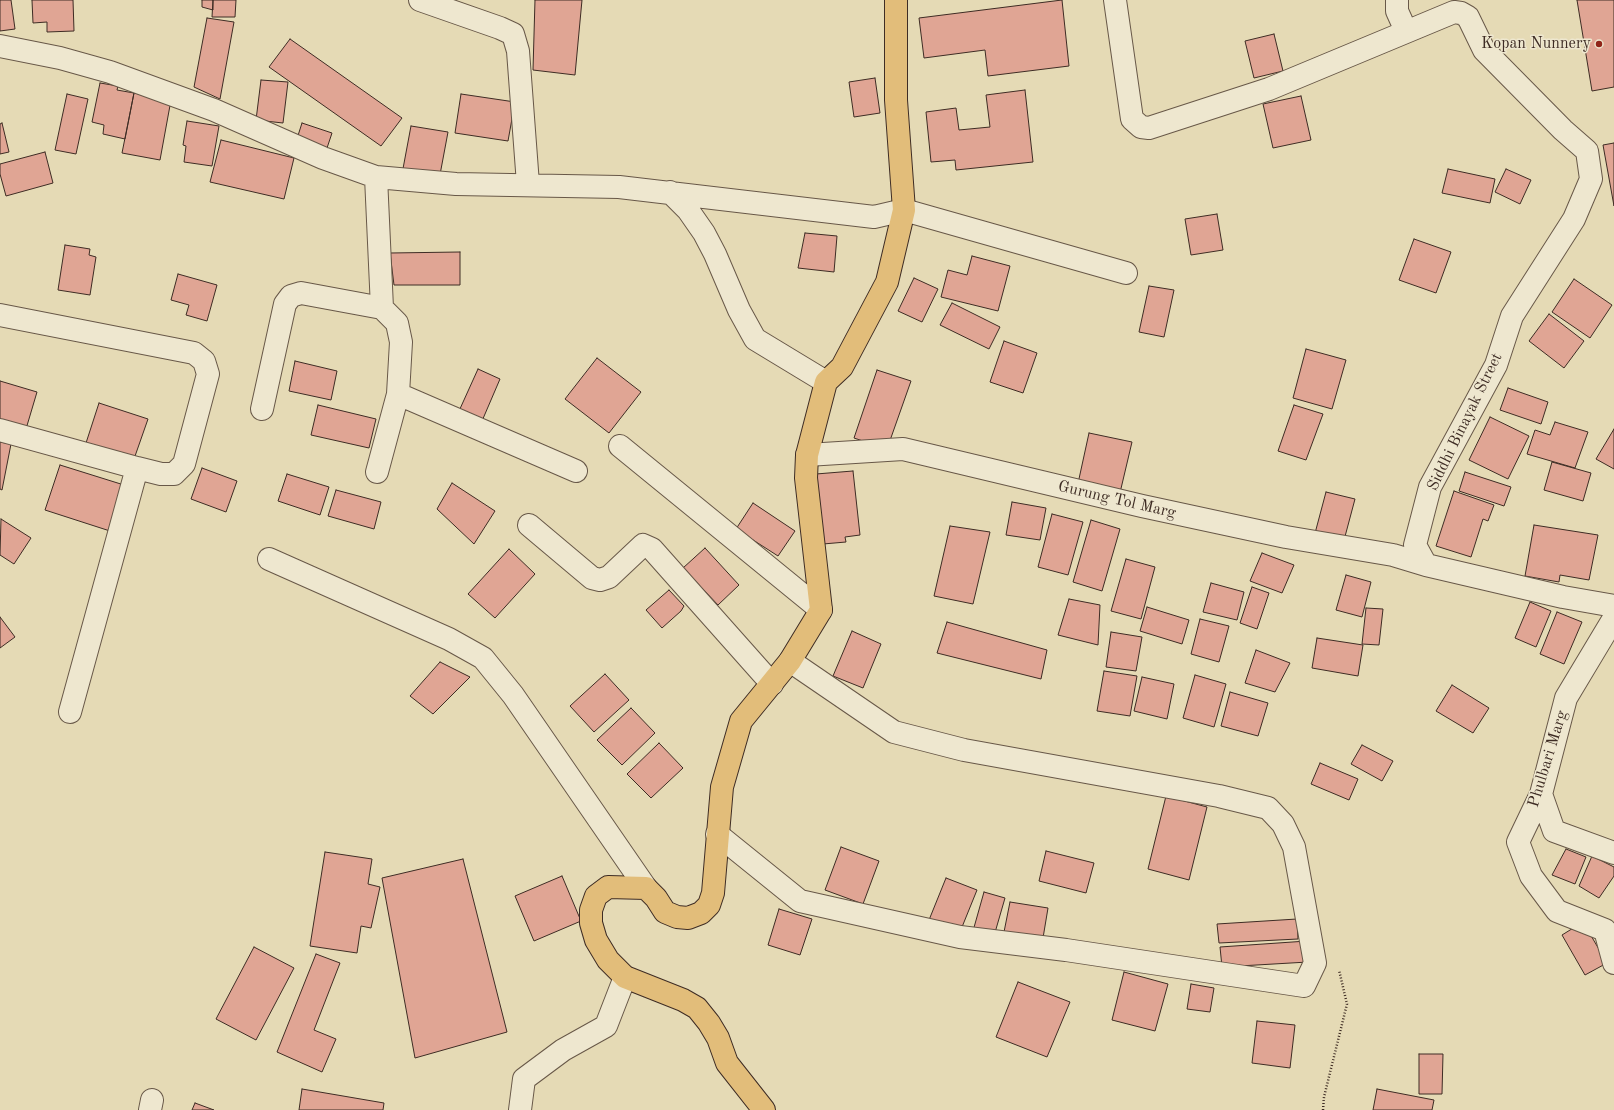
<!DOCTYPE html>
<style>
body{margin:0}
canvas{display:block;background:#e5dab5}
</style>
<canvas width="1614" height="1110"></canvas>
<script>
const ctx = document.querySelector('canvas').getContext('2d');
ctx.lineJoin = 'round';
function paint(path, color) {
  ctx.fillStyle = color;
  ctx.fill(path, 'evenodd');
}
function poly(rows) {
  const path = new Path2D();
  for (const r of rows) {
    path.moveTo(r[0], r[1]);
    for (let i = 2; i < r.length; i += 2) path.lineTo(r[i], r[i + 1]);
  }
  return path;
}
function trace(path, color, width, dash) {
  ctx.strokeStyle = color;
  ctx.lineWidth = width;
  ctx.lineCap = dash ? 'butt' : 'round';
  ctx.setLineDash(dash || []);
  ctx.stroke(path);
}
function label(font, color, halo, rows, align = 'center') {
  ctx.font = font + ' "Old Standard TT",serif';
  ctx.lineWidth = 3;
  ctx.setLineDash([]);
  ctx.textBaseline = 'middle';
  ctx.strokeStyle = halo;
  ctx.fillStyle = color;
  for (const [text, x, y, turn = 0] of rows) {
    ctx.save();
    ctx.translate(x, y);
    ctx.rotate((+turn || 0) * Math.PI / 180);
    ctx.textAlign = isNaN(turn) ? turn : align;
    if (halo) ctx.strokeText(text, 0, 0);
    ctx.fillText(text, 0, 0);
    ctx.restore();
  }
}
const building = poly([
 [0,0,11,0,15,29,0,31,0,0],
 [32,0,73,0,74,31,47,32,47,22,33,23,32,0],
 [202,0,213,0,213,10,202,7,202,0],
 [213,0,236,0,235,17,212,17,213,0],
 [535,0,582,0,575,75,533,70,535,0],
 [1062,0,1069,66,988,76,985,50,924,58,919,18,1062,0],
 [1577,0,1614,0,1614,87,1592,91,1577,0],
 [207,18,234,22,220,99,194,87,207,18],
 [1274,34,1283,71,1254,78,1245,41,1274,34],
 [290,39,402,118,381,146,269,67,290,39],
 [875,78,880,113,854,117,849,82,875,78],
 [261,80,288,82,283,123,256,120,261,80],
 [100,83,118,86,117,90,134,93,125,139,103,134,104,125,92,122,100,83],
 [1025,90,1033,162,956,170,955,160,931,162,926,112,956,108,959,130,990,127,986,95,1025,90],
 [134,93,171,100,160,160,122,153,134,93],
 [67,94,88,99,76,154,55,150,67,94],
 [461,94,515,102,508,141,455,133,461,94],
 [1301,96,1311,140,1273,148,1263,104,1301,96],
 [187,121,219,126,212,166,184,162,186,146,183,145,187,121],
 [2,123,9,152,0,154,0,124,2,123],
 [302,123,332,133,325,154,295,145,302,123],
 [411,126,448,132,439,180,402,174,411,126],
 [221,140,294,158,284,199,210,182,221,140],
 [1614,143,1614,206,1603,145,1614,143],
 [45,152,53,183,6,196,0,174,0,164,45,152],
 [1448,169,1495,179,1490,203,1442,193,1448,169],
 [1506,169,1531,180,1520,204,1495,192,1506,169],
 [1217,214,1223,250,1191,255,1185,219,1217,214],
 [805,233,837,236,834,272,798,268,805,233],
 [1414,239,1451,252,1436,293,1399,280,1414,239],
 [65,245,90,249,89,255,96,257,90,295,58,290,65,245],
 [460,252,460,285,394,285,390,253,460,252],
 [972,256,1010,266,998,311,941,297,948,270,967,275,972,256],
 [178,274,217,285,207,321,186,315,189,305,171,300,178,274],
 [914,278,938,289,922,322,898,311,914,278],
 [1574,279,1612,305,1590,338,1552,312,1574,279],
 [1149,286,1174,290,1164,337,1139,332,1149,286],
 [952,303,1000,327,989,349,940,325,952,303],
 [1549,314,1584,341,1564,368,1529,341,1549,314],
 [1004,341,1037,353,1023,393,990,382,1004,341],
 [1306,349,1346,360,1332,409,1293,398,1306,349],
 [597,358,641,392,609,433,565,399,597,358],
 [295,361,337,371,331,400,289,391,295,361],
 [478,369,500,379,482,421,459,411,478,369],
 [877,370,911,381,887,449,854,438,877,370],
 [0,381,37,392,26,429,0,421,0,381],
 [1508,388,1548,402,1541,424,1500,410,1508,388],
 [99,403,148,419,134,459,86,443,99,403],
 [318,405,376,419,369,448,311,435,318,405],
 [1294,405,1323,414,1306,460,1278,451,1294,405],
 [1490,417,1529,436,1508,479,1469,460,1490,417],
 [1555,422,1588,432,1575,468,1527,454,1535,430,1550,435,1555,422],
 [1614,429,1614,469,1596,459,1614,429],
 [1089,433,1132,442,1119,497,1077,488,1089,433],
 [0,442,11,444,2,490,0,489,0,442],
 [1552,462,1591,473,1583,501,1544,490,1552,462],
 [60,465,124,485,110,531,45,510,60,465],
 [202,468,237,481,226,512,191,499,202,468],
 [853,471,860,535,845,537,846,542,823,544,816,474,853,471],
 [1465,472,1511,487,1504,506,1459,491,1465,472],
 [287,474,329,487,320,515,278,501,287,474],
 [452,483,495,511,474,544,437,509,452,483],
 [336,490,381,502,374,529,328,516,336,490],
 [1454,491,1494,505,1488,521,1483,519,1471,557,1436,546,1454,491],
 [1326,492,1355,499,1343,544,1314,537,1326,492],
 [1012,502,1046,508,1040,540,1006,535,1012,502],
 [753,503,795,531,778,556,736,529,753,503],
 [1052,514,1083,522,1068,575,1038,567,1052,514],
 [1,519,31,538,14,564,0,555,1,519],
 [1091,520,1120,529,1102,591,1073,582,1091,520],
 [1534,525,1598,535,1589,580,1560,575,1559,582,1525,576,1534,525],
 [950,526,990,532,973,604,934,596,950,526],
 [705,548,739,585,718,605,683,568,705,548],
 [509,549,535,574,495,618,468,594,509,549],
 [1262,553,1294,565,1282,593,1250,581,1262,553],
 [1126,559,1155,567,1141,619,1111,611,1126,559],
 [1346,575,1371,582,1362,617,1336,610,1346,575],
 [1211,583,1244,592,1237,620,1203,612,1211,583],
 [1252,587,1269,593,1257,629,1240,623,1252,587],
 [669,590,684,606,681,611,662,628,646,610,669,590],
 [1069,599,1100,605,1098,645,1058,635,1069,599],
 [1530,602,1551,611,1536,647,1515,638,1530,602],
 [1147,607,1189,620,1182,644,1140,631,1147,607],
 [1366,608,1383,609,1379,645,1362,644,1366,608],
 [1557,612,1582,622,1564,664,1540,654,1557,612],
 [0,617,15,637,0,648,0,617],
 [1200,619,1229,626,1219,662,1191,654,1200,619],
 [947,622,1047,650,1041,679,937,653,947,622],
 [852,631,881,644,863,688,833,676,852,631],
 [1111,632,1142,637,1136,671,1106,667,1111,632],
 [1317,638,1363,645,1358,676,1312,668,1317,638],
 [1256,650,1290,663,1275,692,1245,683,1256,650],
 [440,662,470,677,433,714,410,696,440,662],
 [1104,671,1137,676,1130,716,1097,711,1104,671],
 [605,674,629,700,594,732,570,706,605,674],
 [1195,675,1226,684,1214,727,1183,718,1195,675],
 [1142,677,1174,684,1167,719,1134,711,1142,677],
 [1452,685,1489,708,1473,733,1436,711,1452,685],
 [1230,692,1268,703,1258,736,1221,726,1230,692],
 [631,708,655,733,622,765,597,740,631,708],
 [659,743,683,768,651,798,627,774,659,743],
 [1362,745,1393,761,1382,781,1351,764,1362,745],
 [1320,763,1358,779,1349,800,1311,784,1320,763],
 [1166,796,1207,807,1189,880,1148,869,1166,796],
 [841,847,879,861,863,904,825,890,841,847],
 [1566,849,1586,857,1575,884,1552,875,1566,849],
 [1046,851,1094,863,1086,893,1039,881,1046,851],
 [325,852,372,859,368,884,380,887,371,928,361,926,357,953,310,946,325,852],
 [1592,856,1614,867,1614,876,1599,898,1579,886,1592,856],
 [463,859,507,1032,415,1058,382,878,463,859],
 [562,876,581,921,534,941,515,896,562,876],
 [946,878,977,890,960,932,929,920,946,878],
 [984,892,1005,898,994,936,973,931,984,892],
 [1010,902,1048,908,1043,938,1004,932,1010,902],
 [779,909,812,919,800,955,768,945,779,909],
 [1297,919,1298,939,1219,943,1217,924,1297,919],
 [1583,922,1607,963,1585,975,1562,935,1583,922],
 [1307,941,1308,962,1222,967,1220,947,1307,941],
 [254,947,294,968,256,1040,216,1019,254,947],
 [316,954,340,963,314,1030,336,1039,322,1072,277,1052,316,954],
 [1124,972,1168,984,1155,1031,1112,1020,1124,972],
 [1018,982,1070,1002,1047,1057,996,1037,1018,982],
 [1191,984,1214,988,1210,1012,1187,1009,1191,984],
 [1257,1021,1295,1025,1290,1068,1252,1063,1257,1021],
 [1419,1054,1443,1054,1442,1094,1419,1094,1419,1054],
 [302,1089,384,1103,383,1110,299,1110,302,1089],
 [1377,1089,1434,1100,1432,1110,1373,1110,1377,1089],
 [195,1103,214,1110,192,1110,195,1103]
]);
paint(building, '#e0a594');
trace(building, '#3e2c24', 1);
const minor = poly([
 [420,0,500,28,513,34,518,51,528,184],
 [1115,0,1132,119,1141,127,1149,128,1269,89,1454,12,1461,13,1468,17,1484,50,1563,130,1587,151,1591,179,1574,219,1512,316,1496,365,1430,487,1415,545,1426,565,1563,597,1614,606],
 [1397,0,1397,11,1406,31],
 [0,46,60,58,110,72,214,110,323,158,376,177,456,184,619,187,874,217,904,210,1126,273],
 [376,177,382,308,397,323,401,342,398,394,377,472],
 [670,192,688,210,704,233,715,254,739,310,755,339,826,382],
 [0,315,194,353,204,361,208,374,184,464,174,474,161,474,137,468,0,430],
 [398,394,576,471],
 [262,409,285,304,291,296,301,293,382,308],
 [620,446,821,610],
 [807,455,903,449,1142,506,1286,537,1393,555,1426,565],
 [529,525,592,578,600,580,609,577,643,545,652,549,772,684],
 [269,559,449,639,483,658,513,695,646,888],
 [1614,618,1566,698,1541,794,1518,842,1531,876,1557,911,1605,930,1614,963],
 [70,712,137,468],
 [1541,794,1554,831,1614,853],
 [717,834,800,901,960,937,1066,950,1304,986,1315,963,1294,847,1283,824,1268,808,1219,796,964,750,894,732,790,661],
 [150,1110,152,1100],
 [520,1110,524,1079,563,1050,606,1026,625,977]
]);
const major = poly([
 [764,1110,727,1063,718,1038,709,1023,697,1008,683,1000,625,977,608,960,596,940,591,923,591,910,596,896,608,887,646,888,656,898,665,912,677,917,688,918,701,913,709,905,713,893,722,787,741,721,790,661,821,610,806,478,807,455,826,382,842,367,887,282,904,210,896,100,896,0]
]);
trace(minor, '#685848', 24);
trace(major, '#3e2c24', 24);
trace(poly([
 [1323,1110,1324,1097,1347,1004,1339,970]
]), '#3e2c24', 2.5, [1, 2]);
trace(minor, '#eee7cf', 22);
trace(major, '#e2bd7a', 22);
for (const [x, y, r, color] of [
 [1599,44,4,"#8f2418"]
]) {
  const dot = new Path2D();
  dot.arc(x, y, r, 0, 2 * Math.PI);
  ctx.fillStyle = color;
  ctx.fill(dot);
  trace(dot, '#eee7cf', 1.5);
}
label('16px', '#3e2c24', '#eee7cf', [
 ["Kopan Nunnery",1591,44]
], 'right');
label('16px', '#3e2c24', '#eee7cf', [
 ["Siddhi Binayak Street",1465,422,-64],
 ["Gurung Tol Marg",1117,500,13],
 ["Phulbari Marg",1548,759,-73]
]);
</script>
